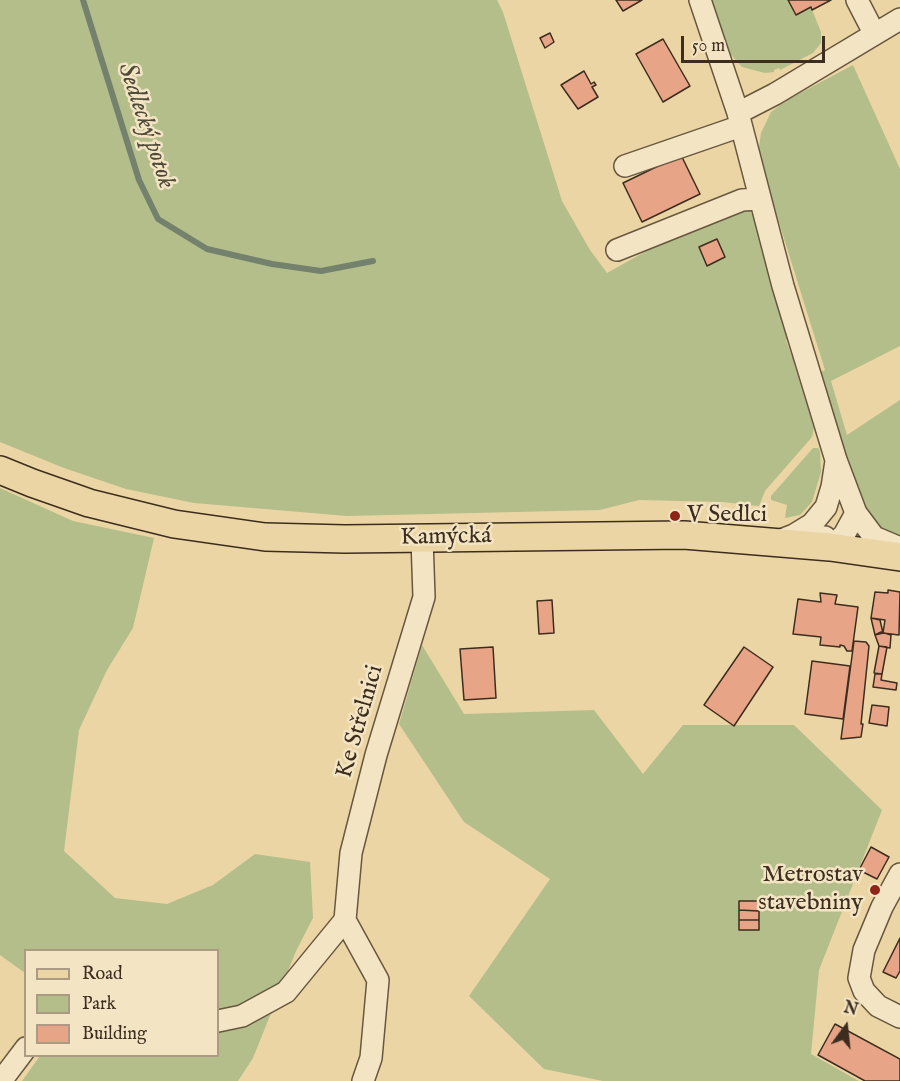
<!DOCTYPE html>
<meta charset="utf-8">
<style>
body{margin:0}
#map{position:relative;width:900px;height:1081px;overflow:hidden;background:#ecd5a4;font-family:"IM FELL English",serif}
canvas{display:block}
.legend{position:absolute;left:24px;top:949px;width:195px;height:108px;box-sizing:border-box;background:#f3e4c4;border:2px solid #aa9b82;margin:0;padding:8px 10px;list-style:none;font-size:18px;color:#3c2d1f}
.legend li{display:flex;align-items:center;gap:12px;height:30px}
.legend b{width:30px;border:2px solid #aa9b82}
.north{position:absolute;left:816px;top:997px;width:60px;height:60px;-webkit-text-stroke:4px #f3e4c4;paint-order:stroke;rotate:15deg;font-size:16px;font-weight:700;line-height:24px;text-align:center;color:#3c2d1f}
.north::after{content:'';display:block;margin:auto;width:21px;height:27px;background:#3c2d1f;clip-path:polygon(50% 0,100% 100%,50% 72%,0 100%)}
.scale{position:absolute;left:681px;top:36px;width:144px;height:27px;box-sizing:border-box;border:3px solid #3c2d1f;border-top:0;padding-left:8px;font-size:18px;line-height:21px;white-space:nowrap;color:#3c2d1f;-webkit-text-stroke:4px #f3e4c4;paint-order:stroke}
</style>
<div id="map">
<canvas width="900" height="1081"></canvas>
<ul class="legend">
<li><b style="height:8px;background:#ecd5a4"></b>Road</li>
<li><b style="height:16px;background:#b3be8a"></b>Park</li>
<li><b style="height:16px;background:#e8a486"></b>Building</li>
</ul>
<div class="north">N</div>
<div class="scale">50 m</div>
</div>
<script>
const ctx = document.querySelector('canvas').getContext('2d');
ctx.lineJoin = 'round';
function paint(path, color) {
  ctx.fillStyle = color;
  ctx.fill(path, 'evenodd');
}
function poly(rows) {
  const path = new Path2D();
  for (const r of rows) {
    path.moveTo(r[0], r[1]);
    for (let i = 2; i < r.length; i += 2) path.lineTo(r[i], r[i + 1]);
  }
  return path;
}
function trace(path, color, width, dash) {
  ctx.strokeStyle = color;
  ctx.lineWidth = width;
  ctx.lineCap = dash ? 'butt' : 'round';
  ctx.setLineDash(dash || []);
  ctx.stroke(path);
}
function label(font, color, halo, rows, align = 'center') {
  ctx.font = font + ' "IM FELL English",serif';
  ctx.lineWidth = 5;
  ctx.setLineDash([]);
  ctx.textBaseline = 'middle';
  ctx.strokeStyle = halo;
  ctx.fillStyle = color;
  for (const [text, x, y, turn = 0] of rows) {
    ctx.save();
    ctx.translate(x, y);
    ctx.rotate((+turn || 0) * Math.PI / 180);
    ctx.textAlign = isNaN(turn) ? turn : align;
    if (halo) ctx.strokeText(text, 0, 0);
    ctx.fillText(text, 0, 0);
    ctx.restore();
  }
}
paint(poly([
 [0,0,497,0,503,12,562,201,590,250,607,273,686,229,747,210,753,214,791,338,786,340,792,357,797,356,799,362,794,364,814,428,812,437,765,491,759,506,723,502,639,500,600,510,347,516,194,503,126,489,64,468,0,442],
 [710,0,788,0,796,15,811,7,821,32,821,43,813,53,780,70,779,68,774,70,774,72,765,73,742,67,725,48],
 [853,65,900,169,900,346,831,381,847,435,900,400,900,541,886,535,869,518,855,484,821,372,825,370,758,155,761,133,771,112,787,100],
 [813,448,818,448,820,451,821,472,812,502,800,515,785,518,787,505,771,500,771,496],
 [0,488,73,521,154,538,133,628,107,670,79,730,64,851,115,898,167,904,213,885,255,854,310,862,313,918,296,951,253,1058,238,1081,22,1081,40,1056,218,1056,218,950,26,950,25,973,0,955],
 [422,645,464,714,594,710,643,774,683,725,794,725,882,810,819,970,811,1054,859,1081,603,1081,544,1069,469,996,550,879,464,822,399,724],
 [740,901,759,901,759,930,739,930]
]), '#b3be8a');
trace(poly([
 [83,0,139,180,158,219,207,249,272,264,321,271,373,261]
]), '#74816c', 6);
const building = poly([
 [616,0,642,0,623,11,616,0],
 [788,0,831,0,812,10,811,7,796,15,788,0],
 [550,33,554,42,545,48,540,38,550,33],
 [663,39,690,86,663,102,636,54,663,39],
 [584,71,591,84,594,82,596,85,592,87,598,97,578,109,561,85,584,71],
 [681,155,700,194,642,222,623,183,681,155],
 [717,239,725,257,707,266,699,247,717,239],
 [888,590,900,592,899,635,883,633,885,620,871,618,875,592,888,593,888,590],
 [820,593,837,595,835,604,858,607,852,651,847,651,844,646,840,645,840,647,820,645,821,637,793,634,798,599,821,602,820,593],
 [552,600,554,633,539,634,537,601,552,600],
 [871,618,880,620,883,633,875,635,871,618],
 [881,632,891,635,890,648,879,646,875,635,881,632],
 [854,641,866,642,869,646,861,724,863,724,861,737,841,739,854,641],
 [879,646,887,647,882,674,874,673,879,646],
 [493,647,496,698,464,700,460,649,493,647],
 [744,647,773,667,734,726,704,705,744,647],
 [812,661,850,666,843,719,805,714,812,661],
 [875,674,882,674,881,680,897,683,896,690,873,687,875,674],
 [872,705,889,707,887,726,869,723,872,705],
 [871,847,889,857,877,879,859,870,871,847],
 [739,901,759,901,759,911,739,910,739,901],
 [739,910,759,911,759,920,739,920,739,910],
 [739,920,759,920,759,930,739,930,739,920],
 [900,938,900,971,896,978,883,972,900,938],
 [835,1024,900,1059,900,1081,865,1081,818,1055,835,1024]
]);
paint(building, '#e8a486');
trace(building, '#3c2d1f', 1.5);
const minor = poly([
 [700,0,738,113,783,286,836,460,856,513,874,537,900,548],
 [857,0,874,33],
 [738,113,775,94,900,19],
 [625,166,741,126],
 [617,250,742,200,760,199],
 [825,537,830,547,844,535,856,513],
 [776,542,794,535,812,524,826,507,832,487,836,461],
 [900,874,882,907,864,950,859,978,864,991,878,1006,900,1017],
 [218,1021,242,1016,286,992,345,920],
 [1,1081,26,1048],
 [363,1081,371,1058,378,980,345,920,351,853,376,755,424,597,422,539]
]);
const major = poly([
 [0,470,32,483,89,503,174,524,265,537,345,539,684,535,830,547,900,557]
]);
trace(minor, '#685740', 24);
trace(major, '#3c2d1f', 30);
trace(minor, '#f3e4c4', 21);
trace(major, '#ecd5a4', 27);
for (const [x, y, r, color] of [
 [675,516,6,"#8f2418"],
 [875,890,6,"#8f2418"]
]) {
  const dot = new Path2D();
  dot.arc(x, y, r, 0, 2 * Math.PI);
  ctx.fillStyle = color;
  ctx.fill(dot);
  trace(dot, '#f3e4c4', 2);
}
label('24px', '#3c2d1f', '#f3e4c4', [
 ["V Sedlci",687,516],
 ["Metrostav",863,876,"right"],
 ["stavebniny",863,904,"right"]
], 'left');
label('24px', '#3c2d1f', '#f3e4c4', [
 ["Kamýcká",446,538,-1],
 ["Ke Střelnici",361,722,-74]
]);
label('italic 26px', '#4f4939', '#f3e4c4', [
 ["Sedlecký potok",145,126,71]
]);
</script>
